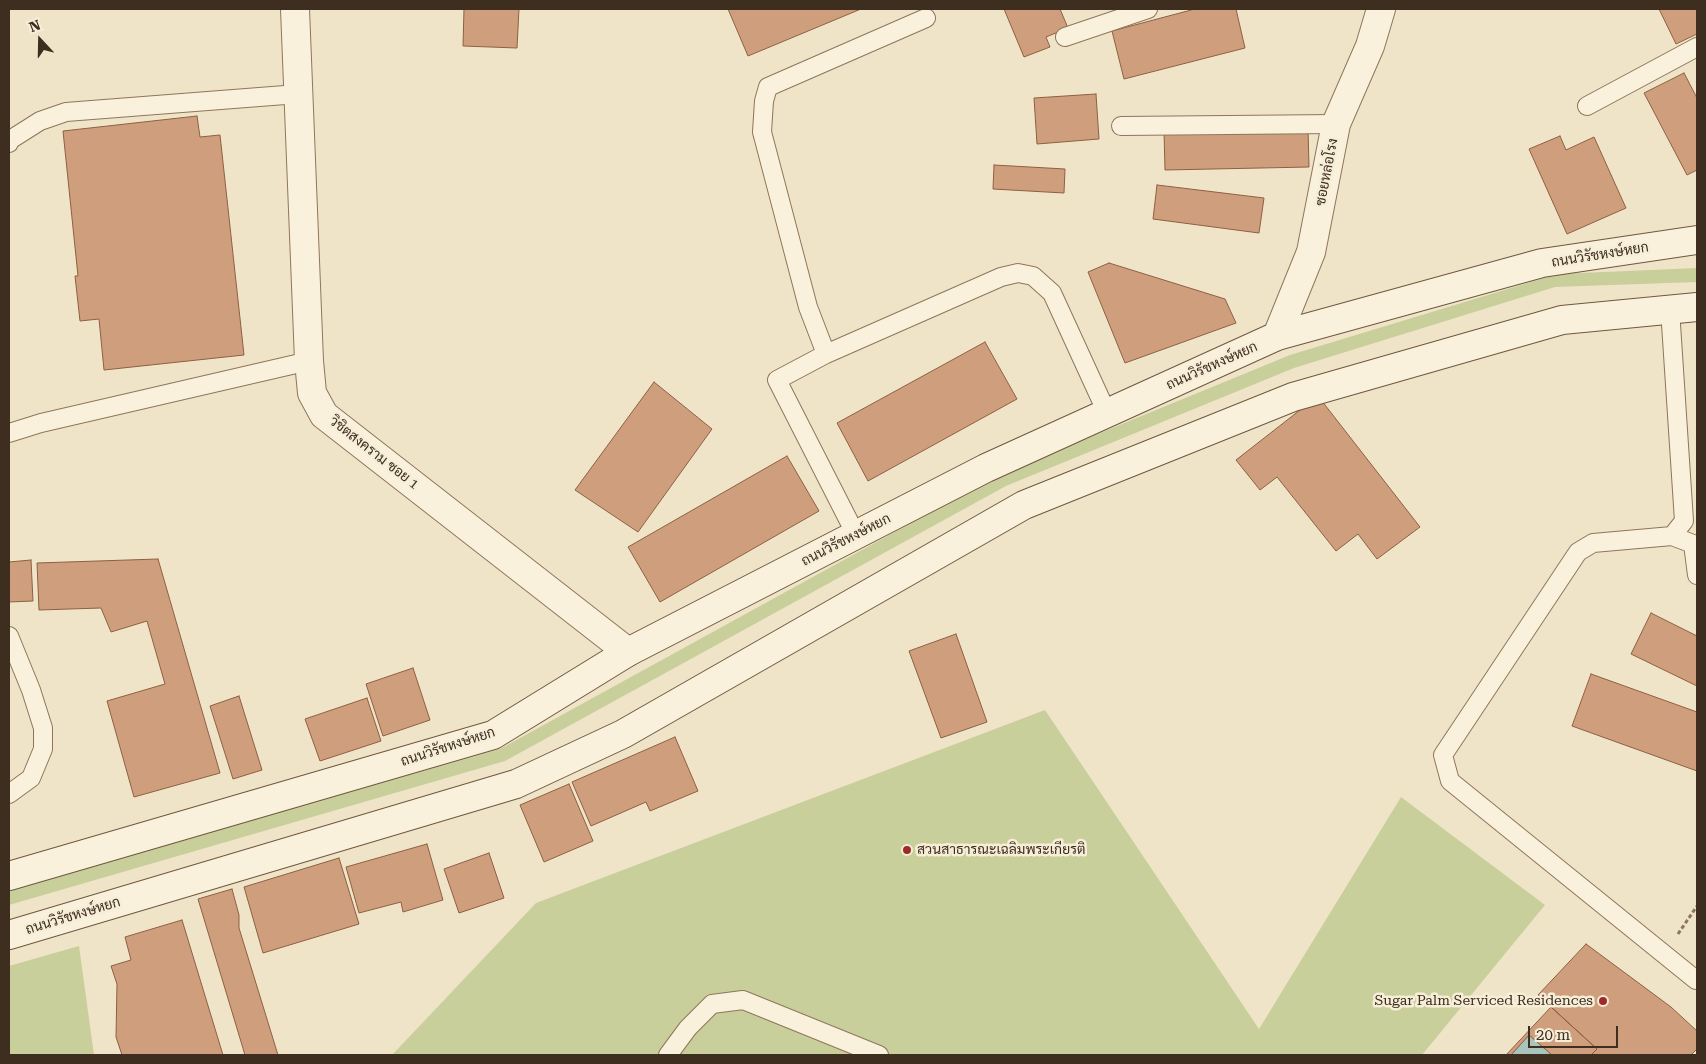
<!DOCTYPE html>
<meta charset="utf-8">
<style>
body{margin:0}
#map{position:relative;width:1706px;height:1064px;overflow:hidden;background:#f0e4c8;font-family:"Roboto Serif",serif}
canvas{display:block}
.frame{position:absolute;inset:0;border:10px solid #3d2e20;pointer-events:none}
.north{position:absolute;left:15px;top:15px;width:50px;height:50px;-webkit-text-stroke:4px #f7eed8;paint-order:stroke;rotate:339deg;font-size:14px;font-weight:700;line-height:20px;text-align:center;color:#3d2e20}
.north::after{content:'';display:block;margin:auto;width:18px;height:22px;background:#3d2e20;clip-path:polygon(50% 0,100% 100%,50% 72%,0 100%)}
.scale{position:absolute;left:1528px;top:1026px;width:90px;height:22px;box-sizing:border-box;border:2px solid #3d2e20;border-top:0;padding-left:6px;font-size:15px;line-height:18px;white-space:nowrap;color:#3d2e20;-webkit-text-stroke:4px #f7eed8;paint-order:stroke}
</style>
<div id="map">
<canvas width="1706" height="1064"></canvas>
<div class="frame"></div>
<div class="north">N</div>
<div class="scale">20 m</div>
</div>
<script>
const ctx = document.querySelector('canvas').getContext('2d');
ctx.lineJoin = 'round';
function paint(path, color) {
  ctx.fillStyle = color;
  ctx.fill(path, 'evenodd');
}
function poly(rows) {
  const path = new Path2D();
  for (const r of rows) {
    path.moveTo(r[0], r[1]);
    for (let i = 2; i < r.length; i += 2) path.lineTo(r[i], r[i + 1]);
  }
  return path;
}
function trace(path, color, width, dash) {
  ctx.strokeStyle = color;
  ctx.lineWidth = width;
  ctx.lineCap = dash ? 'butt' : 'round';
  ctx.setLineDash(dash || []);
  ctx.stroke(path);
}
function label(font, color, halo, rows, align = 'center') {
  ctx.font = font + ' "Roboto Serif",Sarabun,serif';
  ctx.lineWidth = 5;
  ctx.setLineDash([]);
  ctx.textBaseline = 'middle';
  ctx.strokeStyle = halo;
  ctx.fillStyle = color;
  for (const [text, x, y, turn = 0] of rows) {
    ctx.save();
    ctx.translate(x, y);
    ctx.rotate((+turn || 0) * Math.PI / 180);
    ctx.textAlign = isNaN(turn) ? turn : align;
    if (halo) ctx.strokeText(text, 0, 0);
    ctx.fillText(text, 0, 0);
    ctx.restore();
  }
}
paint(poly([
 [1697,268,1697,282,1555,287,1294,368,1006,486,505,761,9,905,9,889,500,749,1000,474,1290,355,1557,274],
 [1045,710,1259,1029,1401,797,1545,905,1422,1055,392,1055,536,903],
 [79,946,94,1055,9,1055,9,966]
]), '#c9cf9b');
const water = poly([
 [1529,1035,1552,1055,1511,1055,1529,1035]
]);
paint(water, '#a9c4bc');
trace(water, '#6f938a', 1);
const building = poly([
 [464,9,519,9,517,48,463,46,464,9],
 [728,9,861,9,748,56,728,9],
 [1004,9,1060,9,1068,28,1046,37,1050,47,1024,57,1004,9],
 [1195,9,1236,9,1245,48,1124,79,1112,31,1195,9],
 [1659,9,1697,9,1697,34,1676,44,1659,9],
 [1684,73,1697,98,1697,170,1687,175,1644,93,1684,73],
 [1096,94,1099,139,1037,144,1034,98,1096,94],
 [197,116,200,137,220,135,244,355,104,370,99,319,80,321,75,276,78,276,63,131,197,116],
 [1308,127,1309,167,1165,170,1164,131,1308,127],
 [1560,136,1566,150,1594,137,1626,208,1567,234,1529,149,1560,136],
 [994,165,1065,169,1064,193,993,189,994,165],
 [1157,185,1264,198,1259,233,1153,219,1157,185],
 [1109,263,1225,299,1236,323,1125,363,1088,272,1109,263],
 [985,342,1017,399,868,481,837,423,985,342],
 [654,382,712,429,638,532,575,490,654,382],
 [1318,396,1420,527,1377,559,1358,534,1336,551,1277,477,1260,490,1236,460,1318,396],
 [787,456,819,511,660,602,628,547,787,456],
 [158,559,220,773,134,797,107,701,165,684,147,621,111,632,101,608,39,610,37,563,158,559],
 [31,560,33,601,9,602,9,562,31,560],
 [1651,613,1697,636,1697,686,1631,654,1651,613],
 [956,634,987,722,941,738,909,651,956,634],
 [413,668,430,720,383,736,366,684,413,668],
 [1591,674,1697,712,1697,771,1572,726,1591,674],
 [239,696,262,770,233,779,210,706,239,696],
 [367,698,381,741,320,761,305,719,367,698],
 [675,737,698,791,650,811,646,802,591,826,572,782,675,737],
 [569,784,593,841,544,862,520,805,569,784],
 [427,844,443,900,403,912,401,902,359,913,346,867,427,844],
 [489,853,504,898,459,913,444,869,489,853],
 [339,858,359,924,263,953,244,887,339,858],
 [232,889,239,915,239,928,278,1055,245,1055,198,899,232,889],
 [182,920,223,1055,122,1055,116,1037,117,984,111,966,131,960,125,937,182,920],
 [1586,944,1671,1007,1697,1031,1697,1049,1691,1055,1591,1055,1597,1049,1538,995,1586,944],
 [1551,1007,1597,1049,1591,1055,1552,1055,1529,1035,1511,1055,1506,1055,1551,1007]
]);
paint(building, '#cf9f7d');
trace(building, '#8d5f41', 1);
const service = poly([
 [1065,37,1148,9],
 [1587,106,1697,47],
 [1121,126,1336,124],
 [9,143,10,140,40,121,66,112,298,94],
 [1670,309,1684,521,1672,536,1593,543,1578,552,1443,755,1450,781,1696,980],
 [826,354,1001,277,1018,273,1033,276,1052,293,1107,413],
 [9,433,41,423,309,361],
 [856,535,777,380,826,354,808,307,762,132,764,101,768,87,926,18],
 [1672,536,1693,544,1697,575],
 [9,636,31,690,43,728,43,749,31,778,9,794],
 [668,1055,688,1028,712,1004,743,1000,879,1055]
]);
const minor = poly([
 [295,9,309,361,312,393,324,415,628,652],
 [1277,336,1311,252,1336,124,1370,46,1381,9]
]);
const secondary = poly([
 [9,876,493,735,628,652,986,468,1277,336,1542,263,1697,240],
 [9,935,516,784,623,734,1024,505,1293,397,1562,320,1697,307]
]);
trace(service, '#8d765c', 20);
trace(minor, '#8d765c', 30);
trace(secondary, '#6f573f', 30);
trace(poly([
 [1678,934,1697,906]
]), '#8d765c', 3, [4, 2.5]);
trace(service, '#faf1dc', 18);
trace(minor, '#faf1dc', 28);
trace(secondary, '#faf1dc', 28);
for (const [x, y, r, color] of [
 [907,850,5,"#9e2a2b"],
 [1603,1001,5,"#9e2a2b"]
]) {
  const dot = new Path2D();
  dot.arc(x, y, r, 0, 2 * Math.PI);
  ctx.fillStyle = color;
  ctx.fill(dot);
  trace(dot, '#f7eed8', 2);
}
label('14px', '#3d2e20', '#f7eed8', [
 ["ซอยหล่อโรง",1327,172,-79],
 ["ถนนวิรัชหงษ์หยก",1600,255,-9],
 ["ถนนวิรัชหงษ์หยก",1212,366,-24],
 ["วิชิตสงคราม ซอย 1",374,453,38],
 ["ถนนวิรัชหงษ์หยก",846,540,-27],
 ["ถนนวิรัชหงษ์หยก",448,747,-18],
 ["ถนนวิรัชหงษ์หยก",73,916,-17]
]);
label('14px', '#3d2e20', '#f7eed8', [
 ["สวนสาธารณะเฉลิมพระเกียรติ",917,850],
 ["Sugar Palm Serviced Residences",1593,1001,"right"]
], 'left');
</script>
